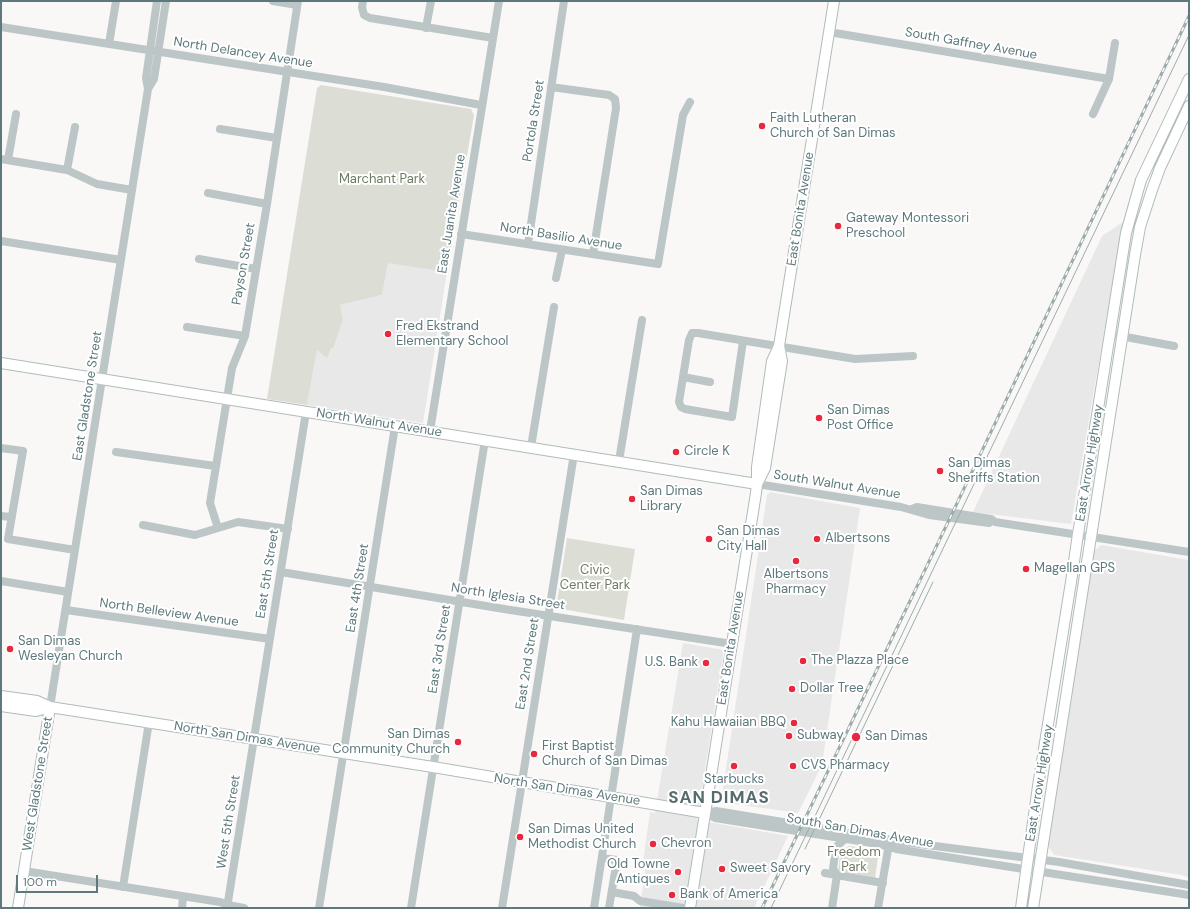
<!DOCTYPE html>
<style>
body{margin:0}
#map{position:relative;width:1190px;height:909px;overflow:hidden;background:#f9f8f6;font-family:"DM Sans",sans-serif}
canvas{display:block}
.frame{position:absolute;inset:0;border:2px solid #5e797c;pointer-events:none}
.scale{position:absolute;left:16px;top:875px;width:82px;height:18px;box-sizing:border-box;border:2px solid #5e797c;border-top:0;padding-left:5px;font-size:12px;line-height:14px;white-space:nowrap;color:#5e797c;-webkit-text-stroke:3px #fff;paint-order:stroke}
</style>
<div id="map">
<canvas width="1190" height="909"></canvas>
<div class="frame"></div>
<div class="scale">100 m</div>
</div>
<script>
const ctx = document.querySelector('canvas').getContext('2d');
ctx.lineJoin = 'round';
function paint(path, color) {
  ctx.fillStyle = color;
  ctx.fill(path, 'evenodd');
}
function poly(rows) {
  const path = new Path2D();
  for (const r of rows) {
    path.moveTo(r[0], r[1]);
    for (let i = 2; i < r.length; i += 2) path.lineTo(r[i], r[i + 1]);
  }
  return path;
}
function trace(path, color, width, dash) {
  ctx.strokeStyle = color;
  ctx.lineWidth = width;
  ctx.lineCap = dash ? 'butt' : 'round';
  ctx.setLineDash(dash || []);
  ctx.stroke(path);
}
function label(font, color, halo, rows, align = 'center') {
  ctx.font = font + ' "DM Sans",sans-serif';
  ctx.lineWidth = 4;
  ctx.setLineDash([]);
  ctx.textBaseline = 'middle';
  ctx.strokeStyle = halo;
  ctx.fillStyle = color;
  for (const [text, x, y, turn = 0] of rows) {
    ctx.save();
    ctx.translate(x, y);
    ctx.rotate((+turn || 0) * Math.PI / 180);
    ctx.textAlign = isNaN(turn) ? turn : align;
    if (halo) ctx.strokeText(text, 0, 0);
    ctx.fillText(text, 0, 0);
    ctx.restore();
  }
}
paint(poly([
 [1123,222,1071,524,973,512,1102,236],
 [388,262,447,272,423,423,307,405,317,350,343,320,340,305,382,295],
 [770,492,860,508,822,765,798,813,721,802,767,495],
 [1101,545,1189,560,1189,878,1182,875,1054,855,1048,846,1094,551],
 [683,643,724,650,697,820,788,836,754,908,640,908,646,863,643,862,650,812,655,813]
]), '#e7e8e7');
paint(poly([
 [321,85,471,109,474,115,447,272,388,263,382,295,340,305,343,320,333,348,331,348,327,358,317,350,307,405,267,399,317,88],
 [567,538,635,549,624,620,556,608],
 [849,846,873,849,878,857,875,878,838,871,841,849,844,849]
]), '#dcded5');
const major = poly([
 [1,363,757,484],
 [758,482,765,468,782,361,779,346],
 [1,696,37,701,50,707,433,767,705,813],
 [1,706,36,711,50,707],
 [18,908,50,707],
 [690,908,756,493,757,484,757,467,772,361,779,346,834,1],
 [1021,908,1038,786,1071,582,1078,534,1126,233,1141,180,1189,79],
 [1033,908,1135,255,1140,227,1152,190,1160,168,1189,106]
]);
trace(major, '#b1bbbc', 12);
trace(poly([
 [273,1,297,5],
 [363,1,362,7,364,15,370,18,493,38],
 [1,27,384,87,481,105],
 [426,28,431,1],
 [829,32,1109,79],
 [109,44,116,1],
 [551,87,609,95,615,99,616,108,593,254],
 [148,89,154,79,166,1],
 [1093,114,1109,79,1115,43],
 [220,129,277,138],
 [1,159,67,170,97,184,132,190],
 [8,160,16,114],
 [67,170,75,127],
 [208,193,267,204],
 [461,234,658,264,683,115,690,102],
 [1,241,121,260],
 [528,244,564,1],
 [199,259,256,269],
 [556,278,562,250],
 [187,327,245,336],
 [1110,334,1174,346],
 [743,341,732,417,685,409,681,407,679,402,683,377,689,340,692,333,698,333,855,359,913,356],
 [683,377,710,382],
 [430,431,499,1],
 [531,447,554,307],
 [1,448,23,451,8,539,75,550],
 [116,452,215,466],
 [619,461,642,320],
 [757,484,901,507,929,515,989,523],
 [912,509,917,507,991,519,995,522,1189,552],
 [1,516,11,517],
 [143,525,195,535,238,522,288,529],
 [218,528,210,503,232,368,245,336,267,204,298,1],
 [281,572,504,609,732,644],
 [1,581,68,592],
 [66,610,270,639],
 [50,707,148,89,146,78,157,1],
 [705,813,715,818,878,844,896,849,1189,895],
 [705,813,716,811,904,842,1059,862,1189,885],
 [602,858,617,860,609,908],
 [24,871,220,902,228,905,244,908],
 [825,873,883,883],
 [123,887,149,722],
 [612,892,634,896,640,901,683,908],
 [182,908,183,897],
 [227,908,306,412],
 [319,908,395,426],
 [411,908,485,440],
 [502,908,574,454],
 [594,908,637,629],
 [832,908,837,875,833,869,836,847,845,839],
 [878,908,889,844]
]), '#bdc6c7', 8);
trace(major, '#fff', 10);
trace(poly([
 [805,849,933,582],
 [771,908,1189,35]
]), '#9dabac', 1);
const rail = poly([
 [762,908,950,518,1189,16]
]);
trace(rail, '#9dabac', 3);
trace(rail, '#fff', 1.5, [4.5]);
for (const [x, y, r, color] of [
 [762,126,4,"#e7283e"],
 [838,226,4,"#e7283e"],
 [388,334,4,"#e7283e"],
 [819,418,4,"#e7283e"],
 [676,452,4,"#e7283e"],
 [940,471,4,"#e7283e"],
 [632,499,4,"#e7283e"],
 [709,539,4,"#e7283e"],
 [817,539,4,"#e7283e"],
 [796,561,4,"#e7283e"],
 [1026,569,4,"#e7283e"],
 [10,649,4,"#e7283e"],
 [803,661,4,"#e7283e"],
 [706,663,4,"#e7283e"],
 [792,689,4,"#e7283e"],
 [794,723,4,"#e7283e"],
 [789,736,4,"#e7283e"],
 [856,737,5,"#e7283e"],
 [458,742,4,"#e7283e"],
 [534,754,4,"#e7283e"],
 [734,766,4,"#e7283e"],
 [793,766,4,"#e7283e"],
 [520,837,4,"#e7283e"],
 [653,844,4,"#e7283e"],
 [722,869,4,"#e7283e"],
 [678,872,4,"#e7283e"],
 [672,895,4,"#e7283e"]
]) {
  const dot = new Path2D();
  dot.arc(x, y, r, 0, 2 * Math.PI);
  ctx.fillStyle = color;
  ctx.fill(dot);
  trace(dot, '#fff', 1.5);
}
label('13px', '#5e797c', '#fff', [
 ["South Gaffney Avenue",971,44,10],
 ["North Delancey Avenue",243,53,9],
 ["Portola Street",534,121,-81],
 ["East Bonita Avenue",801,209,-81],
 ["East Juanita Avenue",452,214,-81],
 ["North Basilio Avenue",561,237,9],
 ["Payson Street",244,264,-80],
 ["East Gladstone Street",88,396,-81],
 ["North Walnut Avenue",379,423,9],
 ["East Arrow Highway",1090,463,-81],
 ["South Walnut Avenue",837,485,9],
 ["East 5th Street",268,574,-81],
 ["East 4th Street",358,588,-81],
 ["North Iglesia Street",508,597,9],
 ["North Belleview Avenue",169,613,8],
 ["East Bonita Avenue",731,648,-81],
 ["East 3rd Street",440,649,-81],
 ["East 2nd Street",528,664,-81],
 ["North San Dimas Avenue",247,738,9],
 ["East Arrow Highway",1040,783,-81],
 ["West Gladstone Street",38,784,-81],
 ["North San Dimas Avenue",567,790,9],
 ["West 5th Street",229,822,-81],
 ["South San Dimas Avenue",860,831,10]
]);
label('13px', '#5e797c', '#fff', [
 ["Faith Lutheran",770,119],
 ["Church of San Dimas",770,134],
 ["Gateway Montessori",846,219],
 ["Preschool",846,234],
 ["Fred Ekstrand",396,327],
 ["Elementary School",396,342],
 ["San Dimas",827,411],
 ["Post Office",827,426],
 ["Circle K",684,452],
 ["San Dimas",948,464],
 ["Sheriffs Station",948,479],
 ["San Dimas",640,492],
 ["Library",640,507],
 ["San Dimas",717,532],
 ["City Hall",717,547],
 ["Albertsons",825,539],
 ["Magellan GPS",1034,569],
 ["Albertsons",796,575,"center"],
 ["Pharmacy",796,590,"center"],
 ["San Dimas",18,642],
 ["Wesleyan Church",18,657],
 ["The Plazza Place",811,661],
 ["U.S. Bank",698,663,"right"],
 ["Dollar Tree",800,689],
 ["Kahu Hawaiian BBQ",786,723,"right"],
 ["San Dimas",450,735,"right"],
 ["Community Church",450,750,"right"],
 ["Subway",797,736],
 ["San Dimas",865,737],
 ["First Baptist",542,747],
 ["Church of San Dimas",542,762],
 ["CVS Pharmacy",801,766],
 ["Starbucks",734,780,"center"],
 ["San Dimas United",528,830],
 ["Methodist Church",528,845],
 ["Chevron",661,844],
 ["Old Towne",670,865,"right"],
 ["Antiques",670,880,"right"],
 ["Sweet Savory",730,869],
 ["Bank of America",680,895]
], 'left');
label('13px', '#6f7a62', '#fff', [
 ["Marchant Park",382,180],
 ["Civic",595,571],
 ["Center Park",595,586],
 ["Freedom",854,853],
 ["Park",854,868]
]);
ctx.letterSpacing = '1px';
label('bold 17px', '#556b6d', '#fff', [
 ["SAN DIMAS",719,799]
]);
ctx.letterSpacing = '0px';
</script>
